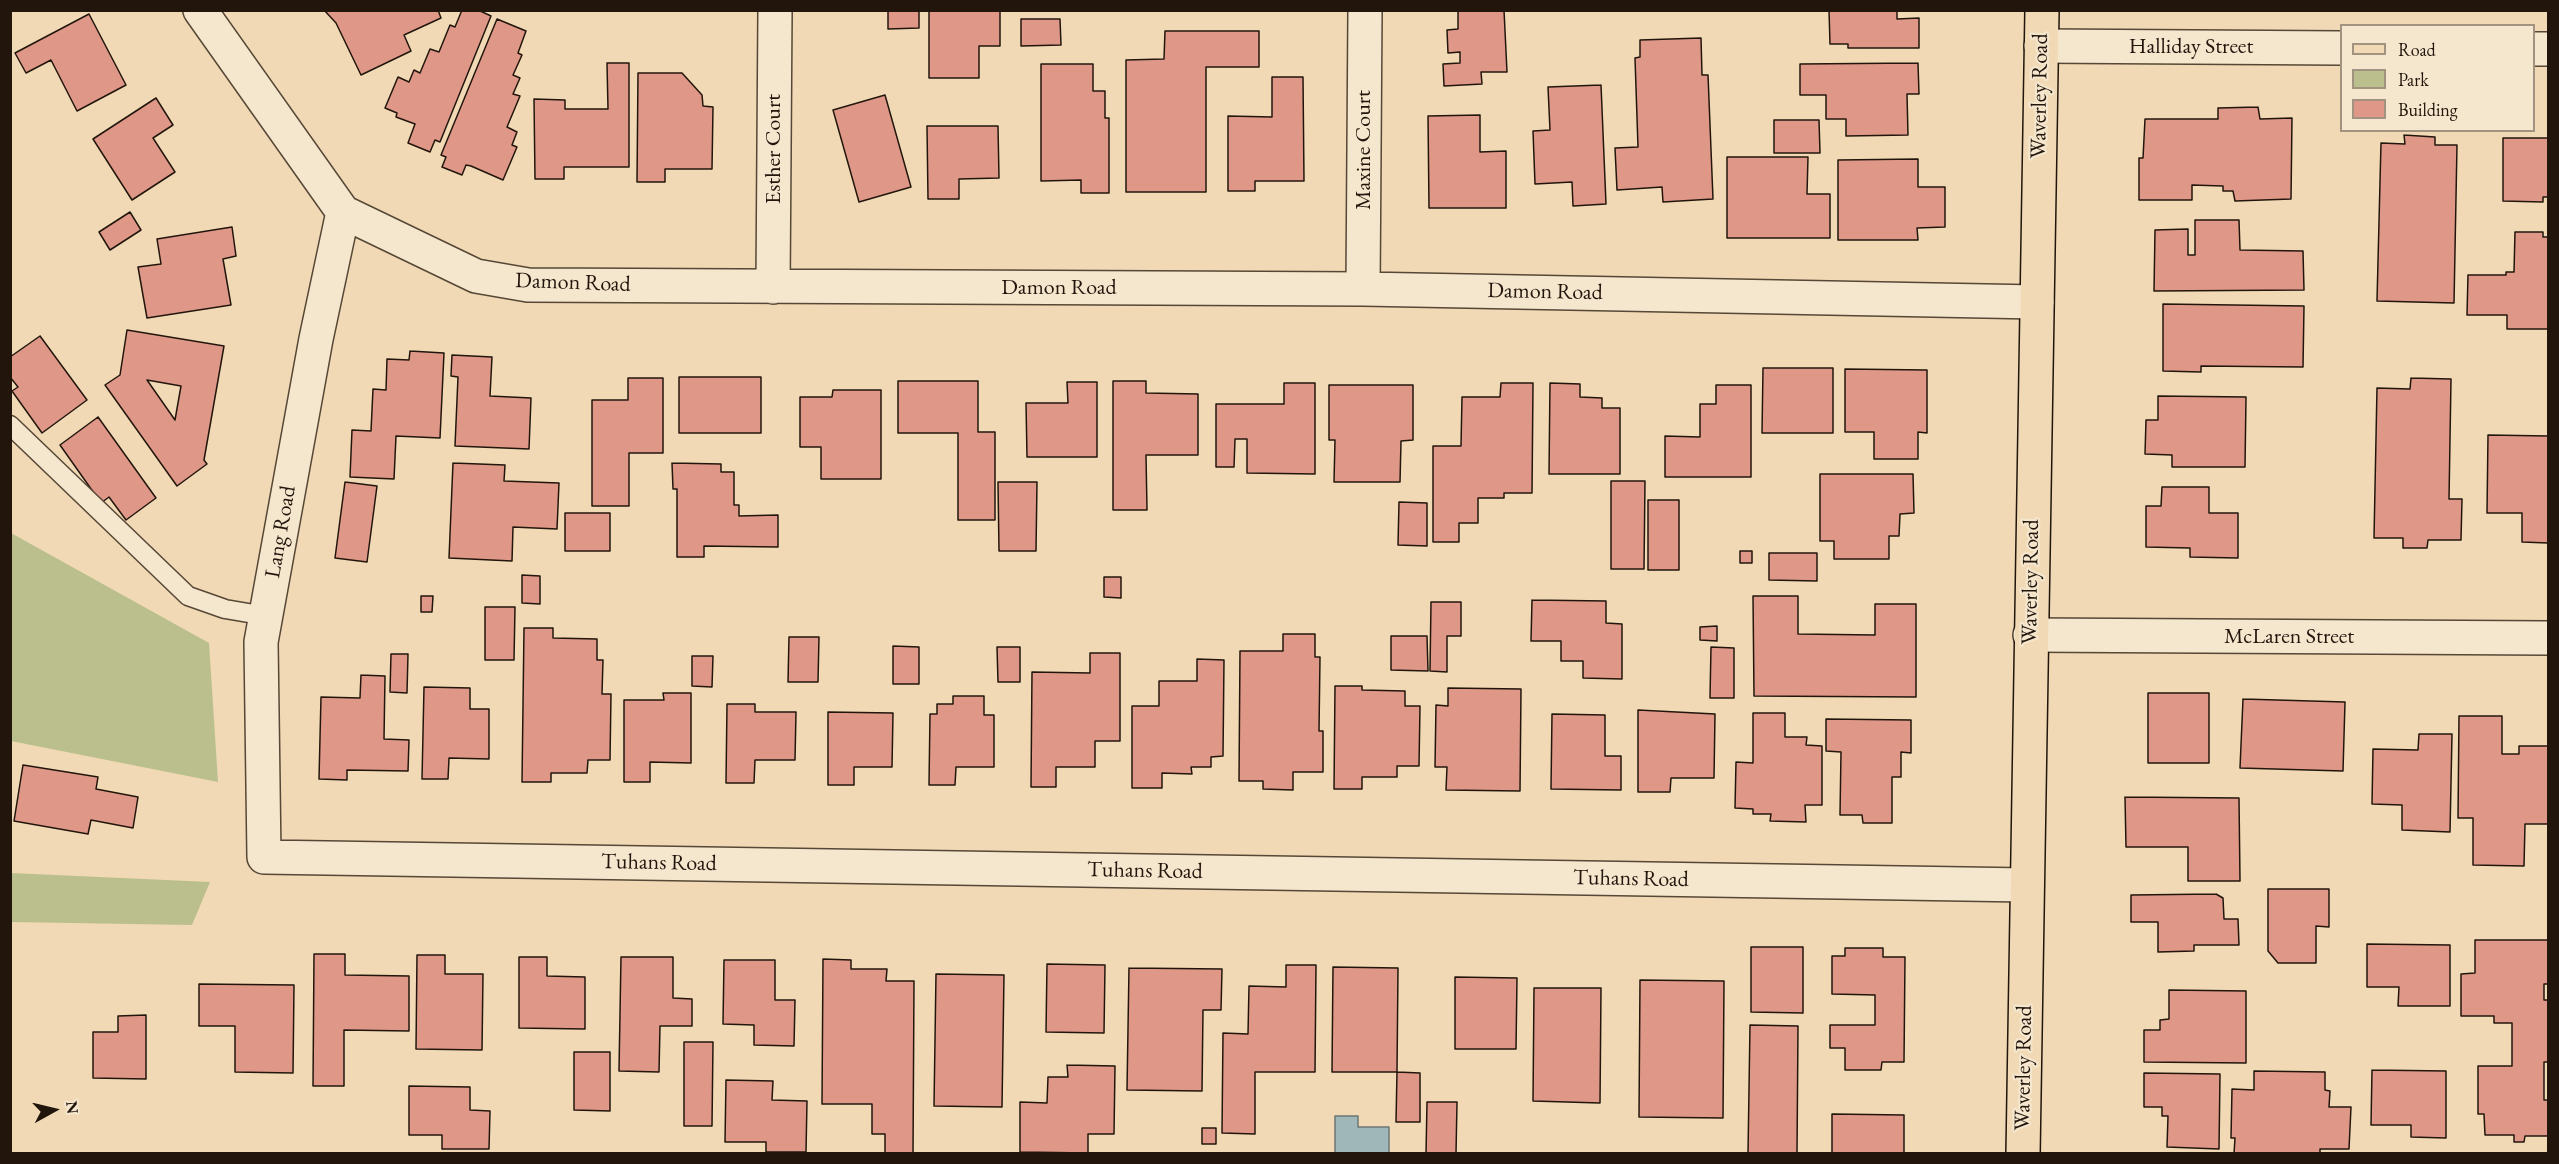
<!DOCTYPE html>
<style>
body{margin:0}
#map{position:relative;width:2559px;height:1164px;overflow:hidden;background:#f0d9b4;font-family:"EB Garamond",serif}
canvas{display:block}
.frame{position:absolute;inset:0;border:12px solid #22160c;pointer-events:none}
.legend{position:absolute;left:2340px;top:24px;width:195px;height:108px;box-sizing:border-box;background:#f5e6ce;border:2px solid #a19380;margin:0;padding:8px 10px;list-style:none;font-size:18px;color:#22160c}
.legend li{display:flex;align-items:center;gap:12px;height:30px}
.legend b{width:30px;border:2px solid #a19380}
.north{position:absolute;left:24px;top:1080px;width:60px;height:60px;-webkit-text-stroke:4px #f5e6ce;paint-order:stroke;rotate:82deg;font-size:16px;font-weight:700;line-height:24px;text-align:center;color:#22160c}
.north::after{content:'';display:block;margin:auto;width:21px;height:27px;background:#22160c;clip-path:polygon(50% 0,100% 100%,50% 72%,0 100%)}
</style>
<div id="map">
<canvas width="2559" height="1164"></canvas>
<div class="frame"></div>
<ul class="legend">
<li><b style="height:8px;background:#f0d9b4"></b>Road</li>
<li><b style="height:16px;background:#babf8d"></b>Park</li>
<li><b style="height:16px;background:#df9888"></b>Building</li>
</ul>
<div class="north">N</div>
</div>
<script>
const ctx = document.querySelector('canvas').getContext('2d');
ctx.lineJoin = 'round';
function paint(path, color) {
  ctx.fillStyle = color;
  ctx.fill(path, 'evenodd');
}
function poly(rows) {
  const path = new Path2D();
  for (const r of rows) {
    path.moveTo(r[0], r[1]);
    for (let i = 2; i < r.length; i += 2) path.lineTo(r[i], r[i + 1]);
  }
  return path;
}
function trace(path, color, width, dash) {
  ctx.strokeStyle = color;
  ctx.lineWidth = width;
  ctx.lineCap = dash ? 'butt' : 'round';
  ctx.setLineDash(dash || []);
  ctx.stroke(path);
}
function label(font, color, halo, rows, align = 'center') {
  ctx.font = font + ' "EB Garamond",serif';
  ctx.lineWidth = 4.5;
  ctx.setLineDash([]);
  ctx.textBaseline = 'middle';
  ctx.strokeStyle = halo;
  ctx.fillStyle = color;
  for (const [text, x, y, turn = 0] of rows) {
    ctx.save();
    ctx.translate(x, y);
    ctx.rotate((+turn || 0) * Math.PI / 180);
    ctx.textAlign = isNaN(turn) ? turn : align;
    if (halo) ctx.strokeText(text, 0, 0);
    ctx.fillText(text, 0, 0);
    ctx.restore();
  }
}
paint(poly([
 [11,533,209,643,218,782,11,741],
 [11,873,210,882,192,925,11,922]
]), '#babf8d');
const water = poly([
 [1335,1116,1358,1116,1358,1127,1389,1127,1389,1153,1335,1153,1335,1116]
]);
paint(water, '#a0b7b9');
trace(water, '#6e7774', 1.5);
const building = poly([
 [324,10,438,10,441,18,404,35,411,51,361,75,336,23,324,10],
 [462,10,478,10,491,16,440,142,435,140,430,152,408,143,415,124,396,117,397,113,385,108,398,77,409,82,414,70,420,73,430,49,439,52,450,25,455,27,462,10],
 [888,10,919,10,919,28,888,29,888,10],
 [929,10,1000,10,1000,46,979,46,979,78,929,78,929,10],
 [1458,10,1504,10,1507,72,1481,72,1482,84,1444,86,1443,64,1460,63,1460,52,1448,53,1447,30,1458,29,1458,10],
 [1829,10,1897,10,1897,19,1919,18,1919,48,1848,48,1848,44,1830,44,1829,10],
 [89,14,126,85,77,111,51,60,26,73,15,53,89,14],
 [497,19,526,31,518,53,522,55,513,75,520,78,513,94,520,96,507,127,517,132,512,145,517,147,503,180,471,166,466,165,462,175,442,167,446,157,441,155,497,19],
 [1021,19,1060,19,1061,45,1021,46,1021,19],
 [1165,31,1259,31,1259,67,1206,67,1206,192,1126,192,1126,60,1164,59,1165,31],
 [1701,38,1702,75,1708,75,1713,199,1663,202,1662,187,1617,190,1615,148,1638,147,1635,58,1640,57,1640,40,1701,38],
 [607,63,629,63,629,167,564,167,564,179,535,179,534,99,565,100,565,109,608,109,607,63],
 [1918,63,1919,94,1907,94,1908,135,1846,136,1846,119,1826,119,1826,95,1800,95,1800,64,1918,63],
 [1041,64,1093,64,1093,91,1105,91,1105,118,1109,118,1109,193,1081,193,1081,180,1041,181,1041,64],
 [638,73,682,73,702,95,703,106,713,107,712,169,665,169,665,182,637,182,638,73],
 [1272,77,1303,77,1304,181,1255,181,1255,191,1228,191,1228,116,1272,117,1272,77],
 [1601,85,1606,204,1573,206,1572,182,1535,184,1533,131,1550,130,1548,87,1601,85],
 [885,95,911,187,859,202,833,110,885,95],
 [156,98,173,125,153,138,175,172,132,200,93,139,156,98],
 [2258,107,2260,119,2292,118,2291,199,2235,201,2233,191,2223,191,2223,186,2192,185,2192,200,2139,200,2139,158,2143,158,2145,119,2218,119,2218,108,2258,107],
 [1480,115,1480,152,1506,151,1506,208,1429,208,1428,116,1480,115],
 [1774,120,1819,120,1820,153,1774,153,1774,120],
 [927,126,998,126,999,178,959,179,959,199,928,199,927,126],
 [2404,135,2435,137,2435,145,2457,145,2454,303,2377,301,2381,143,2405,144,2404,135],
 [2503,138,2548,138,2548,197,2543,197,2543,202,2503,201,2503,138],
 [1727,157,1808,157,1807,194,1830,194,1830,238,1727,238,1727,157],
 [1918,159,1918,187,1945,187,1945,227,1917,228,1918,240,1838,240,1838,160,1918,159],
 [130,212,141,230,110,250,99,232,130,212],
 [2195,220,2239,220,2240,250,2303,251,2304,290,2154,291,2155,230,2188,229,2188,255,2195,255,2195,220],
 [232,227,236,256,223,259,231,305,147,318,138,267,161,264,157,239,232,227],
 [2515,232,2543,232,2543,237,2548,237,2548,329,2507,329,2507,315,2467,315,2468,275,2506,275,2506,272,2514,272,2515,232],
 [2163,304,2304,306,2303,367,2201,366,2201,372,2163,371,2163,304],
 [127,330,224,346,204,460,207,464,177,486,105,385,120,375,127,330],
 [147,380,181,386,175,420,147,380],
 [40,336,87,400,42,433,12,391,18,387,10,377,10,357,40,336],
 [410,351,444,353,440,438,396,436,394,479,350,477,352,430,371,431,373,389,386,390,387,359,409,360,410,351],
 [452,355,492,357,490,396,531,398,529,449,455,446,458,377,451,376,452,355],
 [1763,368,1833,368,1833,433,1762,433,1763,368],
 [1845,369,1927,370,1927,433,1918,432,1918,459,1874,459,1874,432,1845,432,1845,369],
 [679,377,761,377,761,433,679,433,679,377],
 [628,378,663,378,663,453,629,453,629,506,592,506,592,400,628,400,628,378],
 [2411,378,2451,379,2449,499,2462,499,2461,540,2428,540,2427,548,2403,548,2403,538,2374,538,2377,388,2410,389,2411,378],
 [898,381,978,381,978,432,995,432,995,520,958,520,958,433,898,433,898,381],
 [1113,381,1146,381,1146,393,1198,394,1198,455,1146,455,1147,510,1113,510,1113,381],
 [1067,382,1097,382,1097,457,1027,457,1026,403,1068,403,1067,382],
 [1284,383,1315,383,1315,474,1247,473,1247,439,1235,439,1234,467,1216,467,1216,404,1284,404,1284,383],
 [1501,383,1533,383,1532,493,1504,493,1504,498,1478,498,1478,523,1459,523,1459,542,1433,542,1433,446,1461,446,1462,397,1500,397,1501,383],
 [1550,383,1580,384,1580,397,1602,398,1602,408,1620,408,1620,474,1549,474,1550,383],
 [1329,385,1413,385,1413,440,1401,441,1400,482,1334,482,1335,440,1329,440,1329,385],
 [1716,385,1751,385,1751,477,1665,477,1665,436,1700,437,1700,404,1716,404,1716,385],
 [833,390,881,390,881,479,821,479,821,447,800,447,800,397,832,397,833,390],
 [2158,396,2246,397,2245,467,2172,467,2172,455,2145,454,2146,420,2158,420,2158,396],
 [98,417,156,498,126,520,109,497,101,503,60,445,98,417],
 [2488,435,2548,436,2548,543,2522,542,2522,513,2487,513,2488,435],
 [453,463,505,465,504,481,559,483,557,529,513,527,512,561,449,558,453,463],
 [672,463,721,464,721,472,734,472,734,505,739,505,739,516,778,515,778,547,704,546,704,557,677,557,677,489,673,489,672,463],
 [1820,474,1913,474,1914,513,1900,514,1899,536,1889,536,1889,559,1834,559,1834,541,1820,541,1820,474],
 [1611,481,1645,481,1644,569,1611,569,1611,481],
 [345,482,377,486,367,562,335,558,345,482],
 [998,482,1037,482,1036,551,999,551,998,482],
 [2162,487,2209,487,2209,513,2238,513,2238,558,2190,557,2190,548,2146,547,2146,506,2161,506,2162,487],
 [1648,500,1679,500,1679,570,1648,570,1648,500],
 [1399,502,1427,503,1427,546,1398,545,1399,502],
 [565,513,610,513,610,551,565,551,565,513],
 [1740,551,1752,551,1752,563,1740,563,1740,551],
 [1769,553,1817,553,1817,581,1769,580,1769,553],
 [522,575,540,576,540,604,522,603,522,575],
 [1104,577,1121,577,1121,598,1104,597,1104,577],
 [421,596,433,596,432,612,421,612,421,596],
 [1753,596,1798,596,1798,634,1875,635,1875,604,1916,604,1916,697,1754,696,1753,596],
 [1532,600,1606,601,1606,623,1622,624,1622,679,1583,678,1583,661,1561,661,1561,641,1531,641,1532,600],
 [1431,602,1461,602,1461,636,1447,636,1447,672,1430,671,1431,602],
 [485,607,515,607,514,660,485,660,485,607],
 [1717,626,1717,641,1700,640,1700,627,1717,626],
 [524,628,553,628,553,638,597,639,597,660,603,660,602,694,611,694,610,760,588,760,587,773,551,773,551,782,522,782,524,628],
 [1283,634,1315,634,1315,657,1320,657,1319,731,1323,731,1323,772,1293,772,1293,790,1263,789,1263,781,1239,781,1240,651,1283,651,1283,634],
 [1391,636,1427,636,1428,671,1391,670,1391,636],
 [789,637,819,637,818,682,788,682,789,637],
 [893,646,919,647,919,684,893,684,893,646],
 [997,647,1020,647,1020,682,998,682,997,647],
 [1711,647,1734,648,1734,698,1710,698,1711,647],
 [1090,653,1120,653,1120,741,1095,741,1095,767,1056,767,1056,787,1031,787,1032,672,1090,673,1090,653],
 [391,654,408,654,407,693,390,692,391,654],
 [692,656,713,656,712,687,692,686,692,656],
 [1197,659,1224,660,1223,756,1211,757,1211,767,1191,767,1192,774,1162,773,1162,788,1132,788,1132,706,1159,706,1159,681,1197,681,1197,659],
 [361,675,385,676,384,739,409,740,408,771,347,770,347,780,319,779,321,697,360,698,361,675],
 [1335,686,1362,686,1362,690,1405,691,1405,706,1420,706,1419,766,1397,766,1397,777,1362,777,1362,789,1334,789,1335,686],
 [424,687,470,688,470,709,489,709,489,759,449,758,448,779,422,779,424,687],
 [1448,688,1521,689,1520,791,1446,790,1447,767,1435,767,1436,705,1448,706,1448,688],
 [663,693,691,693,691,763,650,762,650,782,624,782,624,700,664,700,663,693],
 [2148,693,2209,693,2209,763,2148,763,2148,693],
 [953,696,984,696,984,715,994,715,994,767,956,767,955,785,929,785,930,714,937,714,937,704,953,704,953,696],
 [2243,699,2345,702,2343,771,2240,768,2243,699],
 [727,704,755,704,755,712,796,712,795,760,755,760,754,783,726,783,727,704],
 [1638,710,1715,714,1714,778,1671,778,1670,792,1638,792,1638,710],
 [828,712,893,713,892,767,854,767,854,785,828,785,828,712],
 [1753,713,1785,713,1785,737,1807,737,1806,745,1822,746,1822,805,1805,805,1806,822,1770,821,1771,814,1753,814,1753,809,1735,808,1736,762,1753,763,1753,713],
 [1552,714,1605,715,1605,756,1621,756,1621,790,1551,789,1552,714],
 [2459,716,2502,716,2502,754,2519,754,2519,746,2548,746,2548,824,2525,824,2524,866,2473,865,2473,818,2458,818,2459,716],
 [1826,719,1911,720,1911,753,1901,752,1901,777,1892,777,1892,823,1863,823,1862,815,1840,815,1841,752,1826,751,1826,719],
 [2419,734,2452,734,2450,832,2402,830,2402,805,2372,804,2373,749,2418,750,2419,734],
 [23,765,98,777,96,789,138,797,133,828,91,820,88,834,14,821,23,765],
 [2125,797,2239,798,2240,881,2188,881,2188,847,2126,847,2125,797],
 [2268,889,2329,889,2329,927,2316,926,2316,963,2278,963,2268,951,2268,889],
 [2216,894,2223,898,2224,919,2238,919,2239,945,2194,945,2194,951,2158,952,2158,922,2131,922,2131,895,2216,894],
 [2475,940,2548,940,2548,984,2544,984,2544,1000,2548,1000,2548,1062,2544,1062,2544,1100,2548,1100,2548,1136,2525,1136,2524,1142,2514,1142,2514,1135,2485,1135,2484,1114,2478,1114,2478,1066,2512,1066,2512,1023,2494,1023,2494,1016,2461,1016,2461,974,2475,973,2475,940],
 [2367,944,2450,945,2450,1006,2398,1006,2399,987,2367,987,2367,944],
 [1751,947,1803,947,1803,1013,1751,1012,1751,947],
 [1845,948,1883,948,1883,957,1905,957,1904,1062,1882,1062,1881,1070,1845,1070,1845,1048,1830,1048,1830,1025,1875,1025,1875,995,1832,994,1832,956,1845,956,1845,948],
 [314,954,345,954,345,975,409,976,409,1031,344,1030,344,1086,313,1086,314,954],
 [417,955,445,955,445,974,483,974,482,1050,416,1049,417,955],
 [519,957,547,957,547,976,585,977,585,1029,519,1028,519,957],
 [621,957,673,957,673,998,692,999,692,1026,660,1026,659,1072,619,1071,621,957],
 [823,959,851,960,851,969,887,969,886,981,914,981,913,1154,885,1154,885,1134,872,1134,872,1104,822,1104,823,959],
 [724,960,775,960,775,1000,795,1000,794,1046,754,1045,754,1025,723,1024,724,960],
 [1047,964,1105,965,1104,1033,1046,1032,1047,964],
 [1286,965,1316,965,1315,1072,1255,1072,1255,1134,1222,1133,1223,1033,1248,1034,1249,986,1286,987,1286,965],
 [1333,967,1398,968,1397,1072,1332,1072,1333,967],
 [1129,968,1222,969,1221,1010,1203,1010,1202,1091,1127,1090,1129,968],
 [936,974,1004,975,1002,1107,934,1106,936,974],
 [1455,977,1517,978,1516,1049,1455,1049,1455,977],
 [1640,980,1724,981,1723,1118,1639,1117,1640,980],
 [199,984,294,985,293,1073,235,1072,235,1026,199,1026,199,984],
 [1534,988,1601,988,1600,1103,1533,1101,1534,988],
 [2169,990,2246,991,2246,1063,2144,1062,2144,1030,2160,1030,2160,1020,2169,1019,2169,990],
 [146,1015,146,1079,93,1078,93,1032,118,1032,118,1016,146,1015],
 [1750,1025,1798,1026,1797,1154,1748,1154,1750,1025],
 [684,1042,713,1042,712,1126,684,1126,684,1042],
 [574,1052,610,1052,610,1111,574,1110,574,1052],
 [1067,1065,1115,1066,1114,1134,1088,1134,1088,1153,1020,1152,1020,1102,1047,1103,1048,1077,1068,1077,1067,1065],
 [2372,1070,2446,1071,2446,1138,2411,1137,2411,1125,2371,1125,2372,1070],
 [2254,1071,2325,1072,2325,1090,2330,1091,2329,1107,2351,1107,2349,1149,2320,1149,2320,1154,2234,1154,2235,1138,2231,1138,2232,1089,2254,1090,2254,1071],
 [1397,1072,1420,1073,1420,1122,1396,1122,1397,1072],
 [2144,1073,2220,1074,2219,1149,2167,1147,2168,1116,2162,1116,2162,1107,2144,1107,2144,1073],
 [726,1080,773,1081,772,1100,807,1101,806,1152,766,1152,766,1142,725,1142,726,1080],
 [409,1086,470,1087,470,1110,490,1111,489,1149,442,1149,442,1135,409,1135,409,1086],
 [1427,1102,1457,1102,1456,1154,1426,1154,1427,1102],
 [1832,1114,1904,1115,1904,1154,1832,1154,1832,1114],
 [1202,1128,1216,1128,1216,1144,1202,1144,1202,1128]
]);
paint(building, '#df9888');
trace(building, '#22160c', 1.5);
const lane = poly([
 [10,425,188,596,225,609,266,616]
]);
const street = poly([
 [200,10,343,212,476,276,528,285,1363,289,2037,302],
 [2041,46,2342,48],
 [2534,49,2548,49],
 [343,212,316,339,261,642,264,857,2027,885],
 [773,287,775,10],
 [1363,289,1365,10],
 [2030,635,2548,638]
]);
const primary = poly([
 [2023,1154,2042,10]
]);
trace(lane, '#564736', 21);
trace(street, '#564736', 36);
trace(primary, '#22160c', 36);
trace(lane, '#f5e6ce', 18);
trace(street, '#f5e6ce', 33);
trace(primary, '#f0d9b4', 33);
label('22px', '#22160c', '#f5e6ce', [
 ["Halliday Street",2191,47],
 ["Waverley Road",2040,96,-89],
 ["Esther Court",774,149,-90],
 ["Maxine Court",1364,150,-90],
 ["Damon Road",573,283,2],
 ["Damon Road",1059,288],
 ["Damon Road",1545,292,1],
 ["Lang Road",281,532,-80],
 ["Waverley Road",2031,582,-89],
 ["McLaren Street",2289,637],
 ["Tuhans Road",659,863,1],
 ["Tuhans Road",1145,871,1],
 ["Tuhans Road",1631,879,1],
 ["Waverley Road",2024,1068,-89]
]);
</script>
